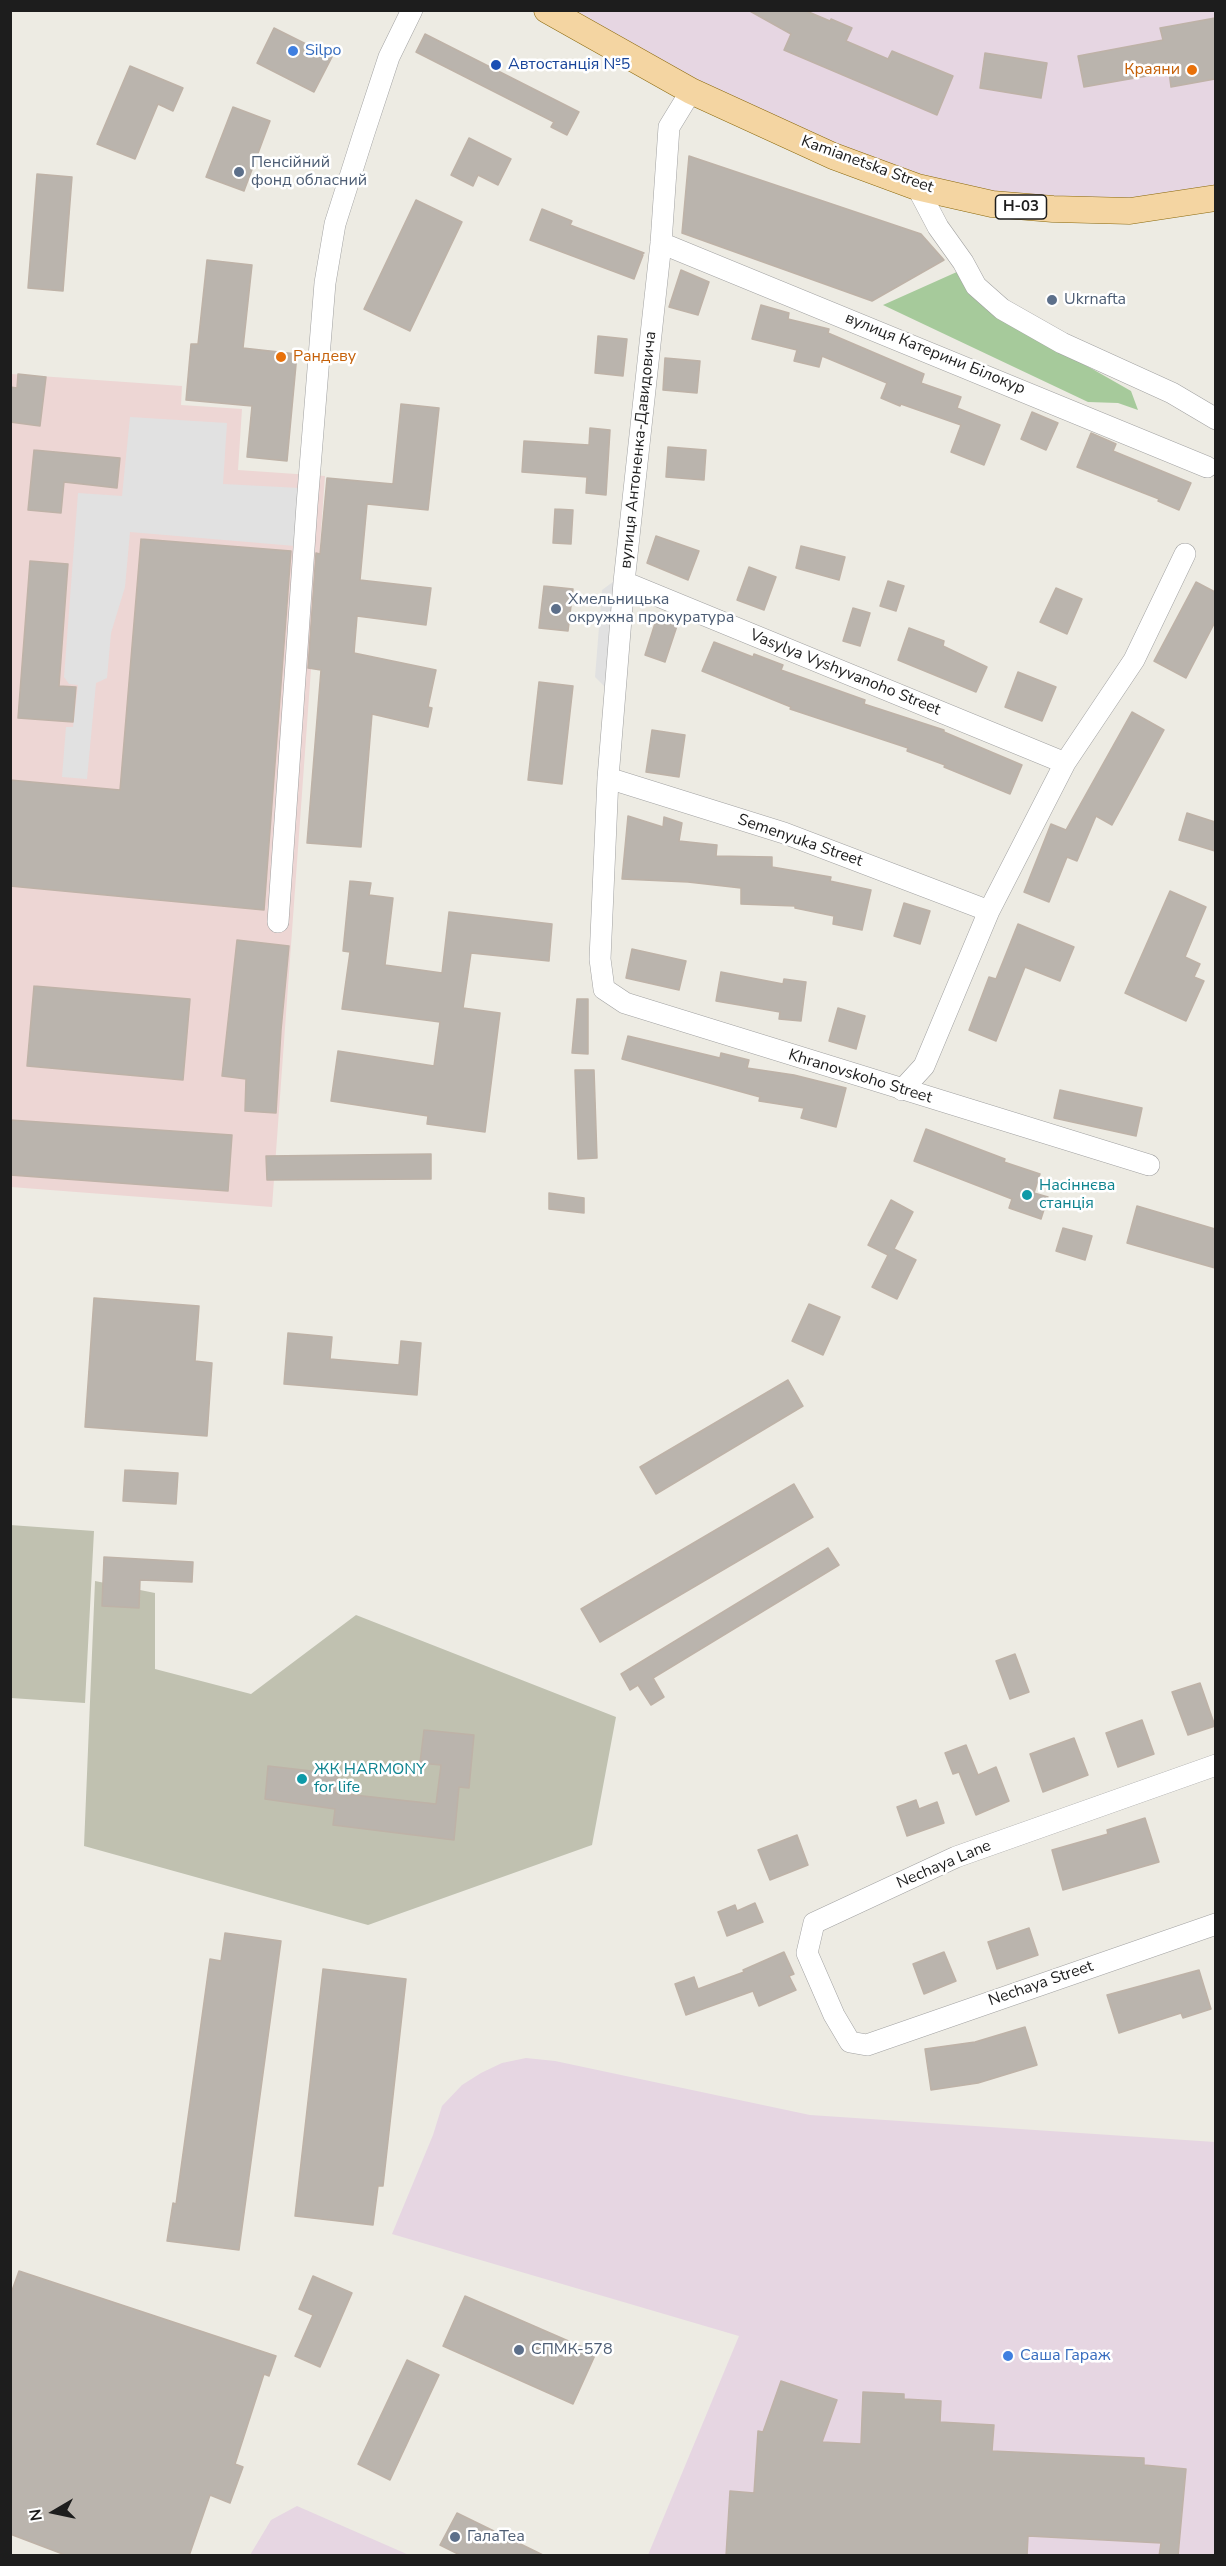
<!DOCTYPE html>
<meta charset="utf-8">
<style>
body{margin:0}
#map{position:relative;width:1226px;height:2566px;overflow:hidden;background:#edebe3;font-family:"Nunito Sans",sans-serif}
canvas{display:block}
.frame{position:absolute;inset:0;border:12px solid #1d1d1d;pointer-events:none}
.north{position:absolute;left:24px;top:2482px;width:60px;height:60px;-webkit-text-stroke:4px #fff;paint-order:stroke;rotate:261deg;font-size:16px;font-weight:700;line-height:24px;text-align:center;color:#1d1d1d}
.north::after{content:'';display:block;margin:auto;width:21px;height:27px;background:#1d1d1d;clip-path:polygon(50% 0,100% 100%,50% 72%,0 100%)}
</style>
<div id="map">
<canvas width="1226" height="2566"></canvas>
<div class="frame"></div>
<div class="north">N</div>
</div>
<script>
const ctx = document.querySelector('canvas').getContext('2d');
ctx.lineJoin = 'round';
function paint(path, color) {
  ctx.fillStyle = color;
  ctx.fill(path, 'evenodd');
}
function poly(rows) {
  const path = new Path2D();
  for (const r of rows) {
    path.moveTo(r[0], r[1]);
    for (let i = 2; i < r.length; i += 2) path.lineTo(r[i], r[i + 1]);
  }
  return path;
}
function trace(path, color, width, dash) {
  ctx.strokeStyle = color;
  ctx.lineWidth = width;
  ctx.lineCap = dash ? 'butt' : 'round';
  ctx.setLineDash(dash || []);
  ctx.stroke(path);
}
function label(font, color, halo, rows, align = 'center') {
  ctx.font = font + ' "Nunito Sans",sans-serif';
  ctx.lineWidth = 5;
  ctx.setLineDash([]);
  ctx.textBaseline = 'middle';
  ctx.strokeStyle = halo;
  ctx.fillStyle = color;
  for (const [text, x, y, turn = 0] of rows) {
    ctx.save();
    ctx.translate(x, y);
    ctx.rotate((+turn || 0) * Math.PI / 180);
    ctx.textAlign = isNaN(turn) ? turn : align;
    if (halo) ctx.strokeText(text, 0, 0);
    ctx.fillText(text, 0, 0);
    ctx.restore();
  }
}
paint(poly([
 [11,374,182,386,181,405,242,409,238,470,325,476,272,1207,11,1187]
]), '#edd6d4');
paint(poly([
 [569,11,1215,11,1215,186,1129,201,993,194,919,178,837,147,695,82],
 [526,2058,555,2061,810,2115,1215,2142,1215,2555,648,2555,739,2336,392,2234,433,2135,442,2106,462,2085,481,2073,502,2063],
 [297,2506,409,2555,250,2555,271,2520]
]), '#e6d6e2');
paint(poly([
 [10,1525,94,1531,85,1703,11,1698],
 [95,1581,155,1593,155,1669,251,1694,356,1615,616,1717,592,1845,368,1925,84,1846]
]), '#c0c1b0');
paint(poly([
 [959,271,1066,354,1131,391,1138,410,1118,403,1088,402,883,305]
]), '#a6ca9b');
paint(poly([
 [130,417,227,423,223,484,300,488,295,546,130,532,125,587,111,633,107,678,96,683,87,779,62,777,66,727,73,727,78,685,69,684,64,677,78,493,122,496],
 [621,576,611,693,595,677,602,590]
]), '#e1e1e1');
const building = poly([
 [748,10,804,10,830,21,831,19,852,28,846,41,888,59,892,51,953,76,937,115,784,50,791,34,748,10],
 [1215,18,1215,79,1171,87,1169,72,1084,87,1078,56,1163,40,1160,28,1215,18],
 [274,28,332,57,314,92,257,63,274,28],
 [425,34,579,112,567,135,551,127,554,122,416,52,425,34],
 [985,53,1047,63,1041,98,980,88,985,53],
 [130,66,183,88,173,111,158,104,135,159,97,144,130,66],
 [233,107,270,121,244,191,206,177,233,107],
 [469,138,511,159,498,185,478,175,473,186,451,175,469,138],
 [689,156,921,234,944,260,872,301,682,233,689,156],
 [37,174,72,177,63,291,28,288,37,174],
 [416,200,462,222,410,331,364,309,416,200],
 [542,209,572,221,570,225,644,253,641,254,643,255,634,279,530,240,542,209],
 [207,260,252,265,243,348,297,354,287,461,247,457,252,406,186,400,191,344,198,344,207,260],
 [681,270,709,282,698,315,669,307,681,270],
 [761,305,789,313,788,319,829,329,828,333,924,374,921,383,961,397,957,408,1000,425,984,465,951,452,961,425,901,404,900,406,881,398,887,383,822,356,819,367,794,361,797,350,752,339,761,305],
 [598,336,627,339,623,376,595,373,598,336],
 [665,358,700,361,697,393,663,390,665,358],
 [18,374,46,377,40,426,10,422,10,387,17,388,18,374],
 [401,404,439,408,428,510,367,504,360,580,431,588,426,625,357,616,354,653,436,670,428,707,432,708,428,727,372,714,361,847,307,843,321,670,308,668,316,553,320,554,327,478,393,484,401,404],
 [1032,412,1058,423,1046,450,1021,439,1032,412],
 [590,428,610,430,606,495,586,493,587,477,522,472,524,441,589,445,590,428],
 [1091,433,1116,444,1113,451,1191,483,1179,510,1158,501,1159,499,1077,467,1091,433],
 [668,447,706,450,704,480,666,477,668,447],
 [34,450,120,458,117,488,64,482,61,513,28,510,34,450],
 [555,509,573,510,571,544,553,543,555,509],
 [656,536,699,551,688,580,647,563,656,536],
 [141,539,291,551,264,910,10,886,10,780,120,790,141,539],
 [801,546,845,557,839,580,796,568,801,546],
 [30,561,68,564,59,686,76,687,73,722,18,718,30,561],
 [749,567,776,577,764,610,737,600,749,567],
 [888,581,904,586,896,611,880,606,888,581],
 [1196,582,1215,592,1215,622,1186,678,1154,661,1196,582],
 [544,586,573,589,568,631,539,628,544,586],
 [1056,588,1082,599,1067,634,1040,622,1056,588],
 [853,608,870,613,860,646,843,641,853,608],
 [657,617,678,623,665,662,645,655,657,617],
 [909,628,944,641,943,646,987,667,976,692,898,660,909,628],
 [714,642,753,657,754,654,783,665,781,670,865,700,864,704,944,730,944,732,1022,765,1010,794,944,767,945,765,907,751,908,748,790,709,791,707,702,671,714,642],
 [1018,672,1056,687,1042,721,1005,707,1018,672],
 [539,682,573,686,562,784,528,780,539,682],
 [1132,712,1164,730,1112,825,1096,816,1077,861,1067,857,1049,902,1024,892,1051,824,1066,830,1132,712],
 [652,730,685,735,679,777,646,772,652,730],
 [1187,813,1215,822,1215,851,1179,840,1187,813],
 [628,816,663,827,664,817,682,823,679,841,717,845,716,856,772,857,772,867,831,877,830,881,871,890,862,930,833,924,834,916,795,908,795,906,741,904,741,888,688,882,622,879,628,816],
 [350,881,371,883,369,895,393,898,385,965,442,973,449,912,552,924,549,961,471,953,463,1008,500,1013,485,1132,427,1124,428,1116,331,1101,338,1051,434,1066,440,1022,342,1009,350,952,343,951,350,881],
 [1170,891,1206,907,1185,957,1200,964,1194,977,1204,981,1186,1021,1125,993,1170,891],
 [904,903,930,911,920,944,894,936,904,903],
 [1018,924,1074,947,1060,981,1025,967,996,1041,969,1030,989,977,996,979,1018,924],
 [237,940,289,946,281,1030,276,1113,245,1111,246,1079,222,1076,237,940],
 [632,949,686,961,679,990,626,978,632,949],
 [721,972,783,984,784,979,806,982,801,1021,779,1019,780,1012,716,1001,721,972],
 [34,986,190,999,183,1080,27,1066,34,986],
 [577,999,588,999,588,1054,572,1053,577,999],
 [838,1008,865,1016,856,1049,829,1041,838,1008],
 [628,1036,720,1058,721,1053,749,1060,747,1068,794,1075,846,1088,836,1127,801,1118,804,1108,759,1101,760,1097,622,1059,628,1036],
 [575,1070,594,1070,597,1158,578,1159,575,1070],
 [1060,1090,1142,1108,1136,1136,1054,1118,1060,1090],
 [10,1120,232,1135,228,1191,10,1175,10,1120],
 [926,1129,1005,1159,1004,1162,1040,1174,1034,1193,1048,1197,1041,1219,1009,1208,1012,1199,914,1161,926,1129],
 [431,1154,431,1179,267,1180,266,1156,431,1154],
 [549,1193,584,1198,584,1213,549,1209,549,1193],
 [891,1200,913,1212,894,1249,916,1260,897,1299,872,1287,888,1255,868,1245,891,1200],
 [1137,1206,1215,1229,1215,1268,1127,1243,1137,1206],
 [1063,1228,1092,1236,1085,1260,1056,1251,1063,1228],
 [94,1298,199,1306,195,1361,212,1363,207,1436,85,1427,94,1298],
 [809,1304,840,1317,823,1355,792,1341,809,1304],
 [288,1333,332,1337,330,1359,399,1365,401,1341,421,1343,417,1395,284,1384,288,1333],
 [788,1380,803,1406,656,1494,640,1467,788,1380],
 [125,1470,178,1473,176,1504,123,1501,125,1470],
 [794,1484,813,1517,600,1642,581,1609,794,1484],
 [828,1548,839,1565,653,1678,664,1697,651,1705,638,1685,630,1690,621,1674,828,1548],
 [104,1557,193,1562,192,1582,140,1580,139,1608,102,1606,104,1557],
 [1015,1654,1029,1692,1010,1699,996,1661,1015,1654],
 [1200,1683,1215,1726,1188,1735,1172,1692,1200,1683],
 [1142,1720,1154,1754,1118,1767,1106,1733,1142,1720],
 [424,1730,474,1735,469,1788,459,1787,454,1840,333,1825,335,1809,265,1799,268,1766,338,1774,336,1793,436,1804,441,1765,420,1763,424,1730],
 [1074,1738,1088,1775,1043,1792,1030,1754,1074,1738],
 [966,1745,978,1775,996,1767,1009,1801,976,1815,959,1772,953,1774,945,1753,966,1745],
 [916,1800,919,1809,937,1802,944,1823,907,1836,897,1807,916,1800],
 [1145,1818,1159,1862,1063,1890,1052,1850,1108,1834,1107,1830,1145,1818],
 [797,1835,808,1865,770,1880,758,1850,797,1835],
 [755,1903,763,1922,727,1936,718,1912,735,1905,737,1911,755,1903],
 [1029,1928,1038,1955,997,1969,988,1942,1029,1928],
 [225,1933,281,1941,239,2250,167,2241,173,2203,176,2204,210,1959,221,1961,225,1933],
 [784,1952,794,1974,789,1976,796,1990,759,2006,753,1991,686,2015,675,1984,694,1977,698,1989,744,1972,743,1970,784,1952],
 [944,1952,956,1981,924,1994,913,1964,944,1952],
 [323,1969,406,1979,383,2186,378,2186,373,2225,295,2216,323,1969],
 [1199,1970,1211,2009,1183,2018,1181,2013,1119,2033,1107,1995,1199,1970],
 [1025,2027,1037,2065,978,2083,931,2090,925,2049,975,2042,1025,2027],
 [19,2271,276,2356,269,2376,264,2374,235,2464,243,2467,230,2503,210,2495,189,2556,68,2556,10,2534,10,2296,19,2271],
 [313,2276,352,2293,320,2367,295,2356,313,2315,299,2309,313,2276],
 [465,2296,596,2353,573,2404,443,2346,465,2296],
 [407,2360,439,2375,390,2480,358,2464,407,2360],
 [781,2381,837,2400,822,2442,861,2444,863,2392,904,2394,904,2399,941,2401,940,2422,994,2425,992,2451,1144,2458,1144,2465,1186,2469,1178,2556,1159,2556,1161,2543,1028,2536,1027,2556,726,2556,730,2491,754,2493,758,2431,763,2432,781,2381],
 [457,2513,545,2556,462,2556,440,2545,457,2513]
]);
paint(building, '#bab4ad');
trace(building, '#beb2a7', 1.5);
const minor = poly([
 [691,91,669,127,661,243,624,582,608,778,600,959,604,989,625,1003,1149,1165],
 [917,187,938,227,963,262,976,286,1002,309,1062,343,1172,393,1216,419],
 [661,243,1207,467],
 [624,582,1065,763],
 [608,778,784,833,989,911],
 [278,922,307,505,325,283,335,224,364,133,389,57,412,10],
 [902,1090,924,1066,989,911,1065,763,1134,660,1185,554],
 [1216,1765,956,1857,814,1923,807,1953,834,2015,850,2042,867,2045,1216,1924]
]);
const major = poly([
 [547,10,691,91,833,156,917,187,992,204,1053,209,1130,211,1216,198]
]);
trace(minor, '#a1a1a1', 22);
trace(major, '#8a680b', 27);
trace(minor, '#fff', 21);
trace(major, '#f4d5a2', 26);
for (const [x, y, r, color] of [
 [293,51,6,"#3f7fe0"],
 [496,65,6,"#1a4fb4"],
 [1192,70,6,"#e8710a"],
 [239,172,6,"#5c6f8a"],
 [1052,300,6,"#5c6f8a"],
 [281,357,6,"#e8710a"],
 [556,609,6,"#5c6f8a"],
 [1027,1195,6,"#0f9aa8"],
 [302,1779,6,"#0f9aa8"],
 [519,2350,6,"#5c6f8a"],
 [1008,2356,6,"#3f7fe0"],
 [455,2537,6,"#5c6f8a"]
]) {
  const dot = new Path2D();
  dot.arc(x, y, r, 0, 2 * Math.PI);
  ctx.fillStyle = color;
  ctx.fill(dot);
  trace(dot, '#fff', 2);
}
for (const [x, y, w] of [
 [1021,207,51]
]) {
  const box = new Path2D();
  box.roundRect(x - w / 2, y - 12, w, 24, 4.5);
  ctx.fillStyle = '#fff';
  ctx.fill(box);
  trace(box, '#1d1d1d', 1.5);
}
label('bold 15px', '#1d1d1d', null, [
 ["Н-03",1021,207]
]);
label('16px', '#366cbe', '#fff', [
 ["Silpo",305,51],
 ["Саша Гараж",1020,2356]
], 'left');
label('16px', '#164399', '#fff', [
 ["Автостанція №5",508,65]
], 'left');
label('16px', '#c56008', '#fff', [
 ["Краяни",1180,70],
 ["Рандеву",293,357,"left"]
], 'right');
label('16px', '#4e5e75', '#fff', [
 ["Пенсійний",251,163],
 ["фонд обласний",251,181],
 ["Ukrnafta",1064,300],
 ["Хмельницька",568,600],
 ["окружна прокуратура",568,618],
 ["СПМК-578",531,2350],
 ["ГалаТеа",467,2537]
], 'left');
label('16px', '#1d1d1d', '#fff', [
 ["Kamianetska Street",867,165,20],
 ["вулиця Катерини Білокур",935,354,22],
 ["вулиця Антоненка-Давидовича",639,450,-84],
 ["Vasylya Vyshyvanoho Street",845,673,22],
 ["Semenyuka Street",800,841,19],
 ["Khranovskoho Street",860,1077,17],
 ["Nechaya Lane",944,1865,-23],
 ["Nechaya Street",1041,1984,-19]
]);
label('16px', '#0d838f', '#fff', [
 ["Насіннєва",1039,1186],
 ["станція",1039,1204],
 ["ЖК HARMONY",314,1770],
 ["for life",314,1788]
], 'left');
</script>
